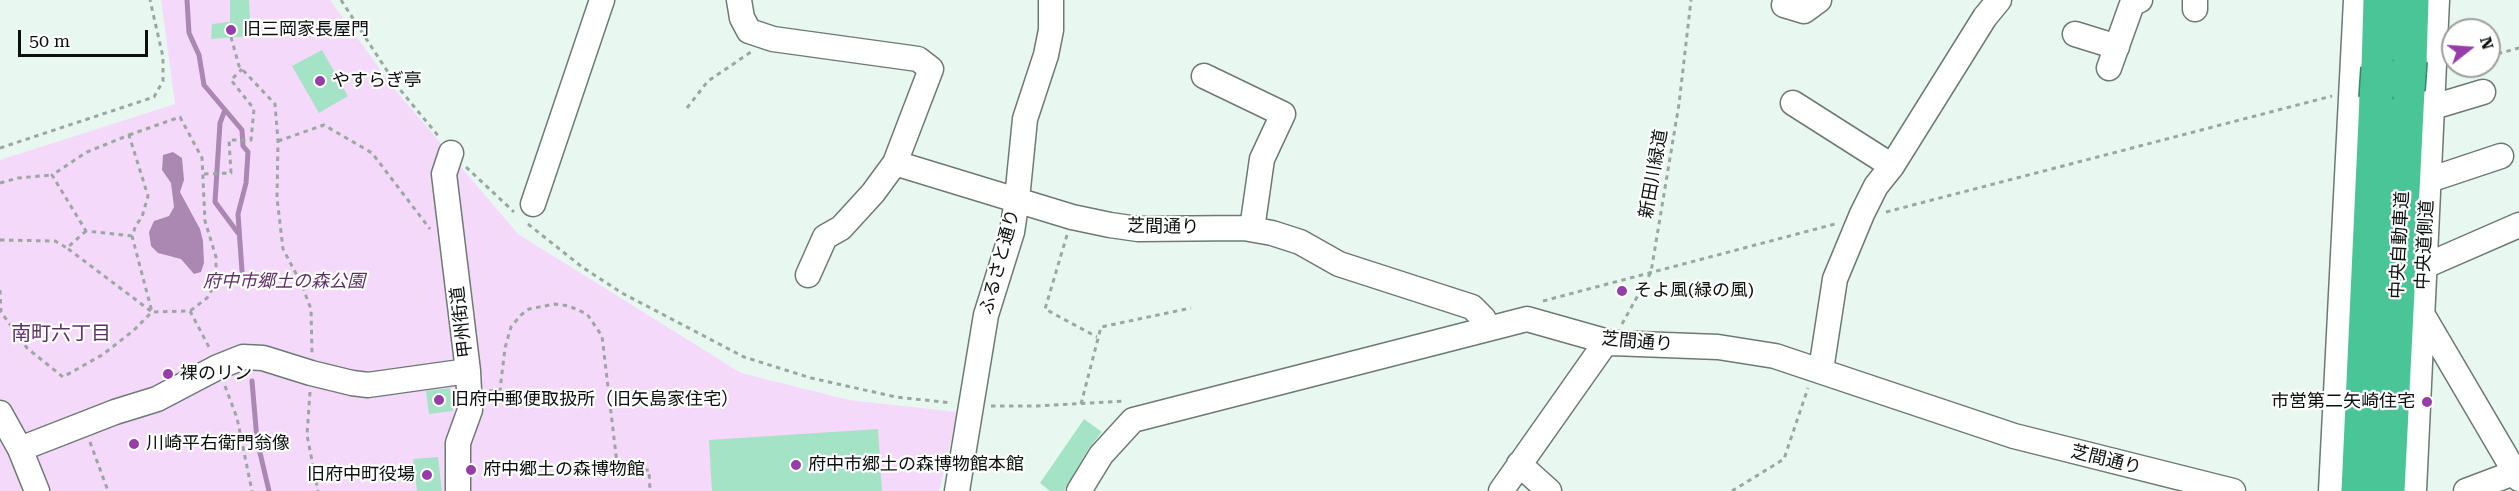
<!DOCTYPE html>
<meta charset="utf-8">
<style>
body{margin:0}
#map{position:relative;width:2519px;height:491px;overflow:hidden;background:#e8f8f0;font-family:"Roboto Serif",serif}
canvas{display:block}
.north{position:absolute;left:2441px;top:18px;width:60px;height:60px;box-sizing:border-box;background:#fff;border:2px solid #9d9f9e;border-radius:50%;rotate:73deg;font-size:16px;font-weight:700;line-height:24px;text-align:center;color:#0b100d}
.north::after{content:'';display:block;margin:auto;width:21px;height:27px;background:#963da9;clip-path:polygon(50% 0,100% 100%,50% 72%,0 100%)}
.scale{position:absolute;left:18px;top:30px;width:130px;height:27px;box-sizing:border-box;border:3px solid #0b100d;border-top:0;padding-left:8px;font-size:18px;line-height:21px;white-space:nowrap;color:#0b100d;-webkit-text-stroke:4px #fff;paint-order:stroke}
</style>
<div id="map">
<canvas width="2519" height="491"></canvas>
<div class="north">N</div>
<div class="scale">50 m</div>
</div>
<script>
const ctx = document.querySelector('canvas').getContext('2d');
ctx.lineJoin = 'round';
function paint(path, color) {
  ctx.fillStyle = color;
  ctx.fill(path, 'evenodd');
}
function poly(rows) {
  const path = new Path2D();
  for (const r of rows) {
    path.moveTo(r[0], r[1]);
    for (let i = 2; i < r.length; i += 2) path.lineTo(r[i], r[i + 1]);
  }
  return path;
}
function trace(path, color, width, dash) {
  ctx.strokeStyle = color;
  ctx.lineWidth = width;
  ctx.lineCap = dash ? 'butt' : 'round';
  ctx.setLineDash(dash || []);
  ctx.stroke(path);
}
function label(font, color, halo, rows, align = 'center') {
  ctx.font = font + ' "Roboto Serif","Noto Sans JP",serif';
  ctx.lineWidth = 4.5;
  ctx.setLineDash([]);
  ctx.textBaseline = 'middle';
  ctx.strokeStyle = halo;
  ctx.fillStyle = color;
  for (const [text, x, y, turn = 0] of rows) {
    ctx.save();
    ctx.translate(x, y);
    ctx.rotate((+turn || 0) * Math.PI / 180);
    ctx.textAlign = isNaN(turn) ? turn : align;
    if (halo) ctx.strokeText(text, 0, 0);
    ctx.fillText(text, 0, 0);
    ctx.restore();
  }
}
paint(poly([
 [161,0,330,0,392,86,518,234,741,373,849,400,958,412,939,491,0,491,0,160,175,104]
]), '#f5d9fb');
paint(poly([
 [173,152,182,158,184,180,180,192,200,229,203,241,204,263,201,272,194,274,181,259,158,253,151,246,149,232,154,221,169,216,174,207,171,183,162,170,163,155]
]), '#ab88b2');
trace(poly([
 [187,0,189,33,199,55,204,85,242,130,243,146,248,152,246,183,238,214,242,271],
 [225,110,220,123,215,202,238,233],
 [252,381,257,440,269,491]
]), '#ab88b2', 5);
paint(poly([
 [230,0,249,0,251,36,211,39,212,24,230,22],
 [322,50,348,96,319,113,292,66],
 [450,388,453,411,429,414,426,391],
 [1084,419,1102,432,1089,448,1064,491,1050,491,1040,483],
 [878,429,882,491,712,491,709,440],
 [438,457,442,491,417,491,413,459]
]), '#a5e3c7');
const minor = poly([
 [739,0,742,18,749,31,773,39,918,59,931,69,895,163,1072,217,1110,225,1138,229,1244,228,1272,233,1300,242,1339,264,1472,307,1483,318,1489,328],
 [1787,0,1784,5,1804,11,1819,0],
 [2195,0,2195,9],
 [2075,34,2117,47],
 [2109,68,2132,4,2140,0],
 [1204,76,1283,114,1262,159,1252,229],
 [1793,103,1892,166],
 [2433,107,2483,92],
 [451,153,444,174,468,371,470,410,458,443,458,491],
 [2429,180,2501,156],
 [533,204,602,0],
 [2425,266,2519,225],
 [808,275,825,237,841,228,873,193,895,163],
 [2421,312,2519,479],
 [1821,370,1835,279,1862,214,1876,186,1892,166,1985,17,1999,0],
 [0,413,20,449,37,491],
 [20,449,115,412,157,399,218,367,243,357,263,358,311,373,352,383,368,385,468,371],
 [1519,464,1549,491],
 [957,491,986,315,1012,232,1017,199,1025,119,1046,55,1051,30,1051,0],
 [1079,491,1101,455,1133,420,1527,319,1612,343,1718,347,1775,356,2014,436,2233,491],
 [1501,491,1606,342],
 [2331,491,2356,0],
 [2414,491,2437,0],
 [2466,491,2519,471]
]);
const highway = poly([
 [2410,61,2412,0],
 [2378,68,2380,0],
 [2358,491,2376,98],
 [2388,491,2408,90]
]);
trace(minor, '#6d7a74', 27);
trace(highway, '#338667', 36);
trace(poly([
 [341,0,397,86,440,138],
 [231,37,239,66,275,104,278,141,277,198,283,249,301,283,311,309,312,353],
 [2489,56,2519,48],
 [687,108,708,81,751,52],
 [129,135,180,117,202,158,205,221,216,257,216,283,207,298,190,311],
 [278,141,324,125,372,153,430,229],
 [0,148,154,97,163,81,163,57,150,0],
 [466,167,514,212],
 [204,174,231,173,229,140,251,140,254,109,231,80,242,69],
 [0,183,18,178,52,175],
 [1886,212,2332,96],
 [528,224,582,267,622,293,744,357,811,378,896,397,952,403],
 [1067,235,1045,309,1097,337],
 [132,236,86,231,52,175,87,152,129,135,148,196,142,217,136,225,132,236,152,312,190,311,210,349],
 [0,240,55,241,67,248,86,231],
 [0,290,1,312,27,348,63,377,102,355,133,331,152,312,67,248],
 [1543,301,1835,224],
 [1622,324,1651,272,1679,104,1691,0],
 [225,386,237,418,252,491],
 [489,391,500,390,505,348,511,327,521,315,529,309,555,304,569,306,587,314,602,336,618,472,649,470,650,491],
 [310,392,307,435,318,491],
 [1081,404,1101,327,1191,308],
 [991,406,1037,406,1125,401],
 [90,442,108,491],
 [1732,491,1784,459,1808,388]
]), '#9ba7a1', 3, [4.5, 4.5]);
trace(minor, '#fff', 24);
trace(highway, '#49c597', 33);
const highwayBridge = poly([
 [2408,90,2410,61],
 [2376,98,2378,68]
]);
trace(highwayBridge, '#338667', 36, []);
trace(highwayBridge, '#49c597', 33);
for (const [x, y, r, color] of [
 [231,30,6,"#963da9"],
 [320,81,6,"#963da9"],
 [1622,291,6,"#963da9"],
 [168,374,6,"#963da9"],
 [439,400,6,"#963da9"],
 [2427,402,6,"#963da9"],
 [134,444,6,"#963da9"],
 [796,465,6,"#963da9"],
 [471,470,6,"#963da9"],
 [427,475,6,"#963da9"]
]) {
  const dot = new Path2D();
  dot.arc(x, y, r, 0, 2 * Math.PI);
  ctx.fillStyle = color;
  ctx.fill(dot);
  trace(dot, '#fff', 2);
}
label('18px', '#0b100d', '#fff', [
 ["旧三岡家長屋門",243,30],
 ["やすらぎ亭",332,81],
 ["そよ風(緑の風)",1634,291],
 ["裸のリン",180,374],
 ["旧府中郵便取扱所（旧矢島家住宅）",451,400],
 ["市営第二矢崎住宅",2415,402,"right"],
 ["川崎平右衛門翁像",146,444],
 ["府中市郷土の森博物館本館",808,465],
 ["府中郷土の森博物館",483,470],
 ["旧府中町役場",415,475,"right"]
], 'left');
label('18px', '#0b100d', '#fff', [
 ["新田川緑道",1654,174,-80],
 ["芝間通り",1163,227,1],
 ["中央自動車道",2400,245,-87],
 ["中央道側道",2425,245,-87],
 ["ふるさと通り",1000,262,-75],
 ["甲州街道",462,322,-97],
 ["芝間通り",1637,342,5],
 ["芝間通り",2106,460,14]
]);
label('italic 18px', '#5d3067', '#fff', [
 ["府中市郷土の森公園",284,282]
]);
label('20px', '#5c3166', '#fff', [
 ["南町六丁目",61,334]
]);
</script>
